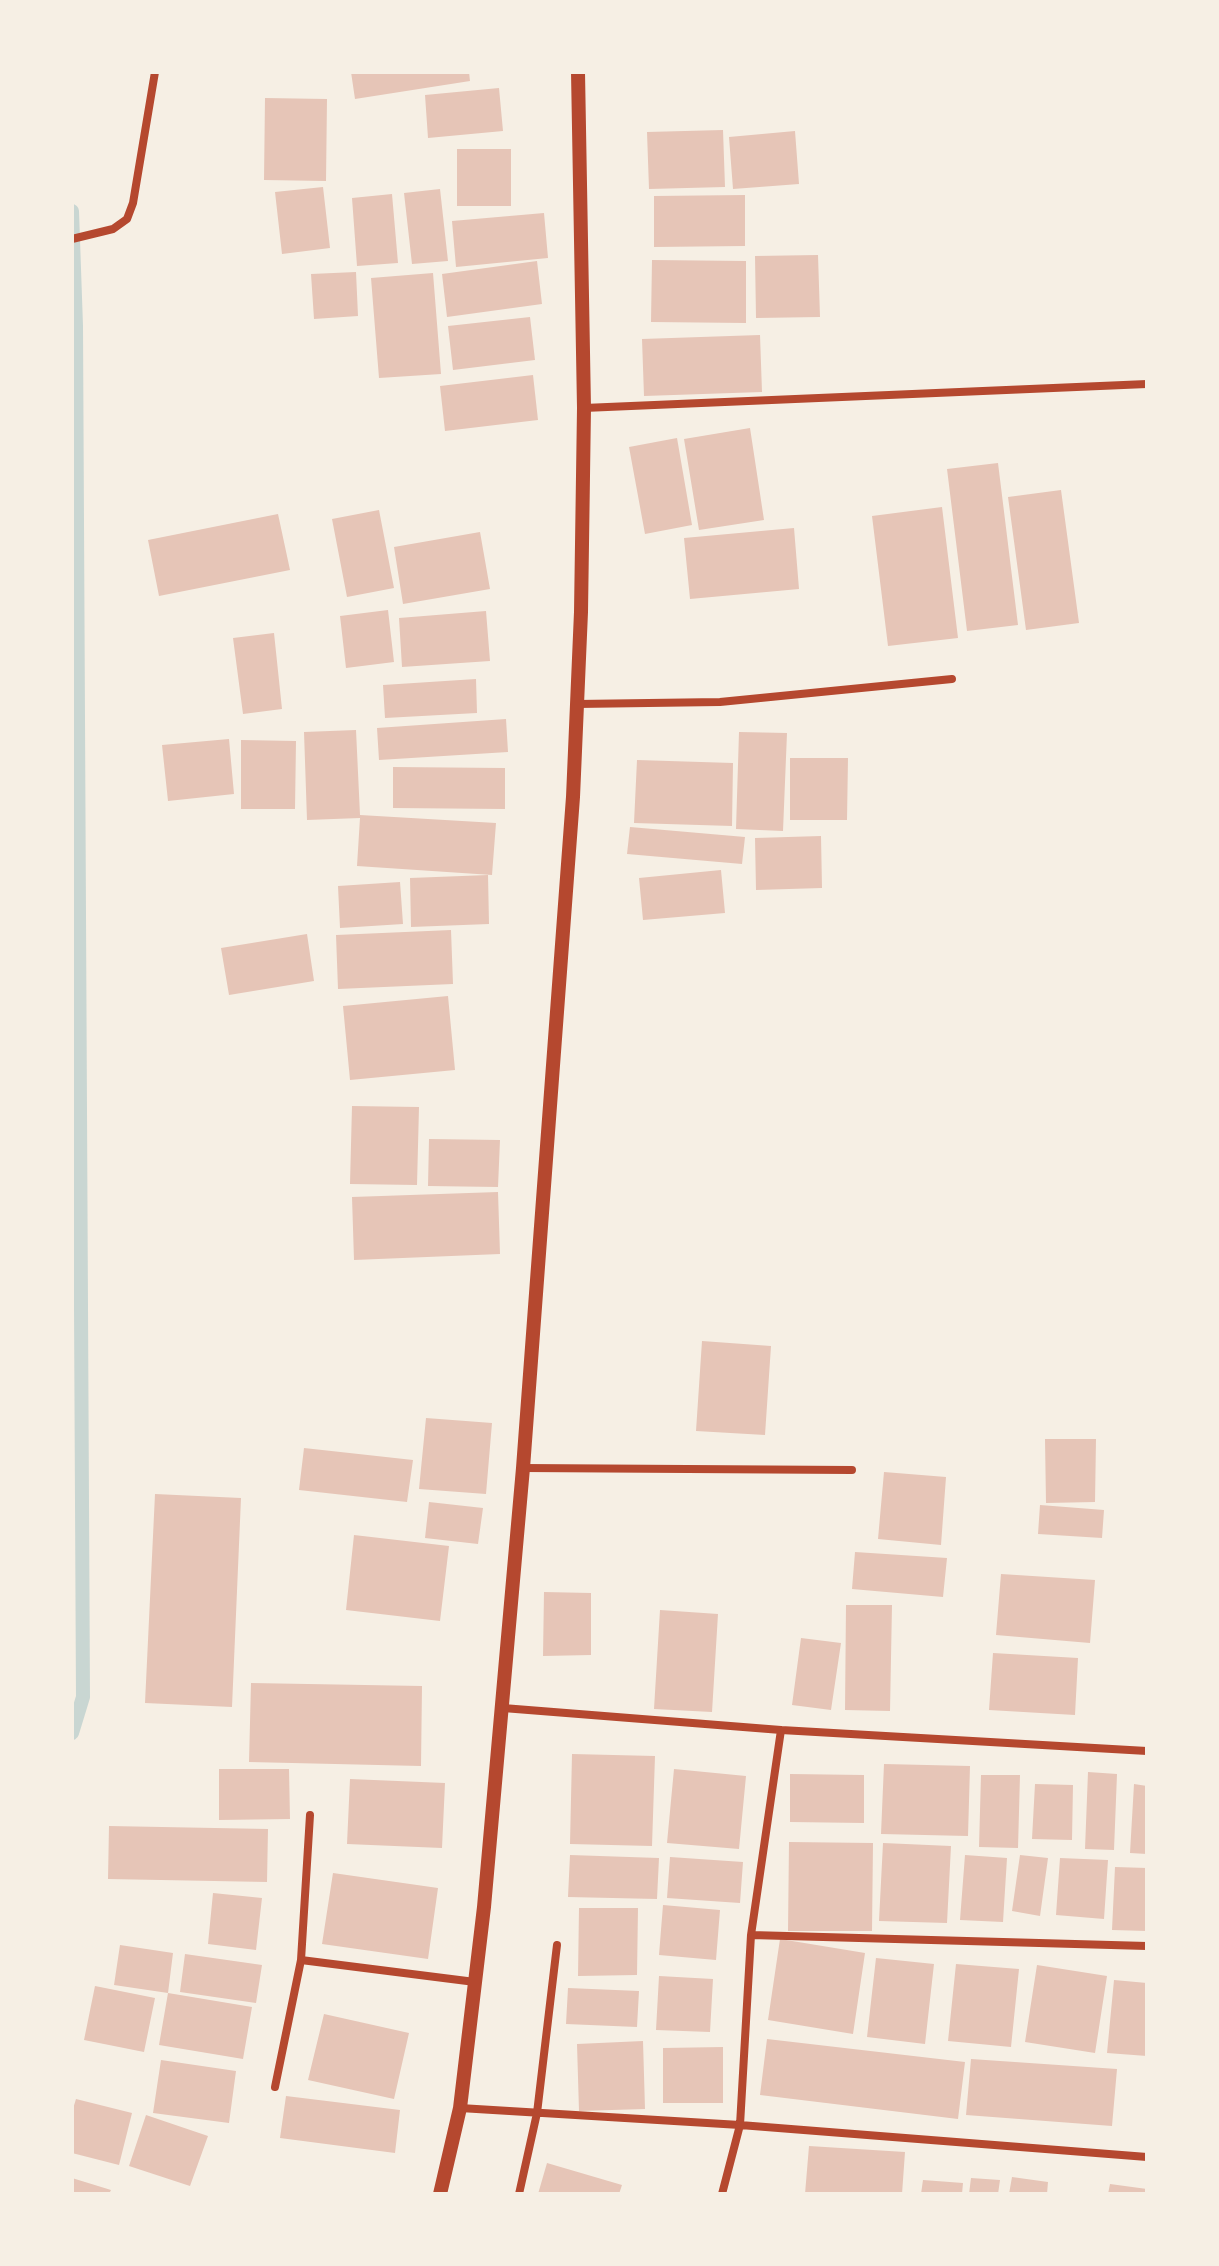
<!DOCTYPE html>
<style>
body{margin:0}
#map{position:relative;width:1219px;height:2266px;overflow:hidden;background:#f6efe4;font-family:"Golos Text",sans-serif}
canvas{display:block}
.frame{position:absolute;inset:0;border:74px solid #f6efe4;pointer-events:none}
</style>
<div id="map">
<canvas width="1219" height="2266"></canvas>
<div class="frame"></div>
</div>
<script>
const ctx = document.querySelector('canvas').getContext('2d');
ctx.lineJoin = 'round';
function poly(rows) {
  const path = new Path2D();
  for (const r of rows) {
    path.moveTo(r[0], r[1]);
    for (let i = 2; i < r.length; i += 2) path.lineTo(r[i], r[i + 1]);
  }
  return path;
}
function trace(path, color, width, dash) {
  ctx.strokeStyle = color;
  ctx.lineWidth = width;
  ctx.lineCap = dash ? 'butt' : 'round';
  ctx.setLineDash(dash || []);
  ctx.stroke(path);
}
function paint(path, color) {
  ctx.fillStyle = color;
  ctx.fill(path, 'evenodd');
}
trace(poly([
 [72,211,76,326,83,1697,72,1733]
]), '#c9d6d2', 14);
paint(poly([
 [351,72,469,72,470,81,355,99],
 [499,88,503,131,428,138,425,95],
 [265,98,327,99,326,181,264,180],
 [723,130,725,187,649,189,647,132],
 [795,131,799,184,733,189,729,137],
 [457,149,511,149,511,206,457,206],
 [323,187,330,248,282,254,275,192],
 [440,189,448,261,412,264,404,193],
 [392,194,398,263,357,266,352,198],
 [745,195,745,246,654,247,654,196],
 [544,213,548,258,456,267,452,221],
 [818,255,820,317,756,318,755,256],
 [652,260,746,261,746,323,651,322],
 [537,261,542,304,447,317,442,274],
 [356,272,358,316,314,319,311,274],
 [433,273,441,374,379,378,371,278],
 [530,317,535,360,453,370,448,326],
 [760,335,762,392,644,396,642,339],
 [533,375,538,420,445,431,440,386],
 [750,428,764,520,699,530,684,439],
 [677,438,692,525,645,534,629,447],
 [998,463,1018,625,967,631,947,469],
 [1061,490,1079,623,1026,630,1008,497],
 [942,507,958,638,888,646,872,516],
 [379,510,394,588,347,597,332,519],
 [278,514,290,570,159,596,148,540],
 [794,528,799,589,690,599,684,538],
 [480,532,490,589,403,604,394,547],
 [388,610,394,662,346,668,340,616],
 [486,611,490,661,402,667,399,618],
 [274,633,282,709,243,714,233,638],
 [476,679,477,713,385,718,383,685],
 [506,719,508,752,379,760,377,728],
 [356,730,360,815,496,823,492,875,357,866,360,818,307,820,304,732],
 [739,732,787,733,783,831,736,829],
 [229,739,234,794,168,801,162,745],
 [241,740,296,741,295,809,241,809],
 [790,758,848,758,847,820,790,820],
 [637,760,733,763,732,826,634,823],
 [393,767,505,768,505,809,393,808],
 [630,827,745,837,742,864,627,854],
 [821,836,822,888,756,890,755,838],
 [721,870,725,913,643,920,639,878],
 [488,875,489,924,411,927,410,878],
 [400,882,403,924,340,928,338,886],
 [451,930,453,984,338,989,336,935],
 [307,934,314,981,229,995,221,948],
 [448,996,455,1070,350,1080,343,1006],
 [352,1106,419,1107,417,1185,350,1184],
 [429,1139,500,1140,498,1187,428,1186],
 [498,1192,500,1254,354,1260,352,1197],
 [702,1341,771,1346,765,1435,696,1431],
 [426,1418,492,1423,486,1494,419,1489],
 [1045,1439,1096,1439,1095,1502,1046,1503],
 [304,1448,413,1460,407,1502,299,1490],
 [884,1472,946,1477,941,1545,878,1539],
 [155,1494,241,1498,232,1707,145,1703],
 [429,1502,483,1508,478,1544,425,1538],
 [1040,1505,1104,1510,1102,1538,1038,1534],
 [354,1535,449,1546,440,1621,346,1610],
 [855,1552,947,1558,943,1597,852,1589],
 [1001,1574,1095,1580,1090,1643,996,1635],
 [544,1592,591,1593,591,1655,543,1656],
 [846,1605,892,1605,890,1711,845,1710],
 [660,1610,718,1614,712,1712,654,1709],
 [801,1638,841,1643,831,1710,792,1705],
 [993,1653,1078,1658,1075,1715,989,1710],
 [251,1683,422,1686,421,1766,249,1762],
 [572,1754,655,1756,652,1846,570,1844],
 [884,1764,970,1766,968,1836,881,1834],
 [219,1769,289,1769,290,1819,219,1820],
 [674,1769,746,1776,739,1849,667,1843],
 [1088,1772,1117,1774,1114,1850,1085,1849],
 [790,1774,864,1775,864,1823,790,1822],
 [981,1775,1020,1775,1018,1848,979,1847],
 [350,1779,445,1783,442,1848,347,1844],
 [1035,1784,1073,1785,1072,1840,1032,1839],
 [1134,1784,1147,1786,1147,1854,1130,1853],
 [109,1826,268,1829,267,1882,108,1879],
 [789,1842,873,1843,872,1931,788,1931],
 [883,1843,951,1846,947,1923,879,1921],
 [570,1855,659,1858,657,1899,568,1897],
 [965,1855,1007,1858,1003,1922,960,1920],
 [1020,1855,1048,1858,1040,1916,1012,1911],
 [670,1857,743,1862,740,1903,667,1898],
 [1060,1858,1108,1860,1104,1919,1056,1915],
 [1115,1867,1147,1868,1147,1931,1112,1930],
 [333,1873,438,1888,428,1959,322,1944],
 [213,1893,262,1898,256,1950,208,1944],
 [663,1905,720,1910,716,1960,659,1955],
 [579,1908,638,1908,637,1975,578,1976],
 [780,1939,865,1953,853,2034,768,2020],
 [120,1945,173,1953,168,1993,114,1985],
 [185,1954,262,1965,256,2003,180,1992],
 [876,1958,934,1964,925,2044,867,2037],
 [956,1964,1019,1969,1011,2047,948,2041],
 [1037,1965,1107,1976,1095,2053,1025,2042],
 [659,1976,713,1979,710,2032,656,2030],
 [1114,1980,1147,1983,1147,2056,1107,2053],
 [95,1986,155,1998,144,2052,84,2040],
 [568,1988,639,1991,637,2027,566,2024],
 [168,1993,252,2007,243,2059,159,2045],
 [324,2014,409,2033,394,2099,308,2080],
 [767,2039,965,2062,958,2119,760,2095],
 [643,2041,645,2109,579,2111,577,2044],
 [723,2047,723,2103,663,2103,663,2048],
 [971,2059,1117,2069,1112,2126,966,2115],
 [161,2060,236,2071,229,2123,153,2113],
 [286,2096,400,2110,395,2153,280,2138],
 [76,2099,132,2113,119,2165,72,2153,72,2112],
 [146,2115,208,2136,190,2186,129,2166],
 [809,2146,905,2152,902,2194,805,2194],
 [547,2163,622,2185,619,2194,538,2194],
 [1012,2177,1048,2182,1047,2194,1009,2194],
 [72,2178,111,2190,109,2194,72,2194],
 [971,2178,1000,2180,998,2194,969,2194],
 [923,2180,963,2183,962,2194,921,2194],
 [1110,2184,1147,2189,1147,2194,1108,2194]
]), '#e6c5b7');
trace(poly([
 [72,239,113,229,127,219,133,203,155,72],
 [584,408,1147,384],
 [577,704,720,702,952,679],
 [523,1468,852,1470],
 [503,1708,781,1730,1147,1751],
 [751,1935,1147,1946],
 [301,1960,475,1982],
 [275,2087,301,1960,310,1815],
 [460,2108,740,2125,1147,2157],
 [519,2194,537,2113,557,1945],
 [722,2194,740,2125,751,1935,781,1730]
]), '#b5482f', 8);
trace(poly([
 [440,2194,460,2108,484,1907,523,1468,573,797,581,612,584,408,578,72]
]), '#b5482f', 14);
</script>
